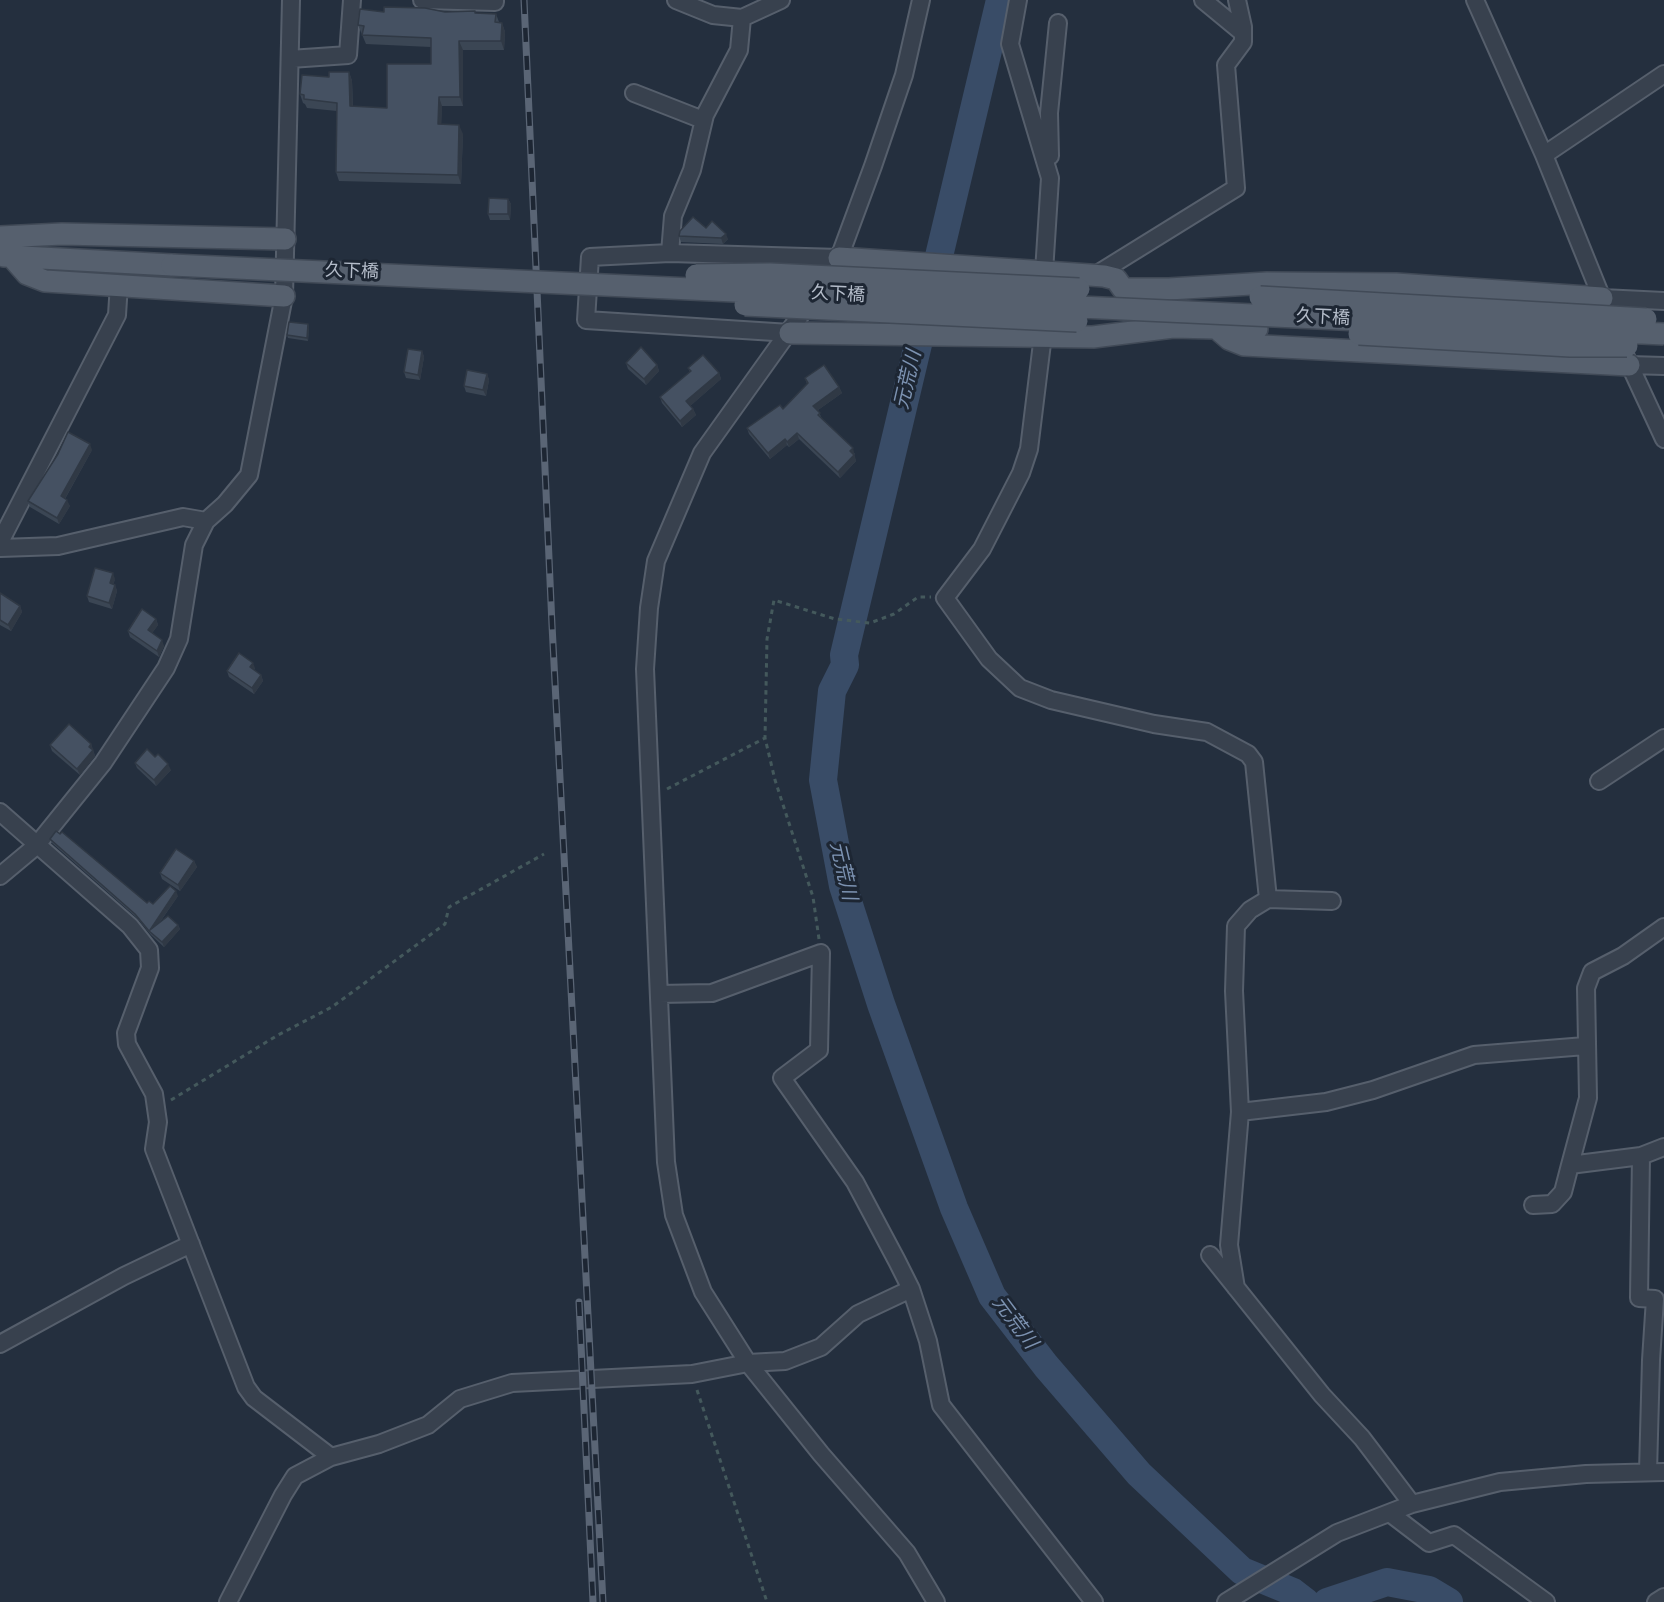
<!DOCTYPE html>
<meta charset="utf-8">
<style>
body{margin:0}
canvas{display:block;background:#242f3e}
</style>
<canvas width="1664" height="1602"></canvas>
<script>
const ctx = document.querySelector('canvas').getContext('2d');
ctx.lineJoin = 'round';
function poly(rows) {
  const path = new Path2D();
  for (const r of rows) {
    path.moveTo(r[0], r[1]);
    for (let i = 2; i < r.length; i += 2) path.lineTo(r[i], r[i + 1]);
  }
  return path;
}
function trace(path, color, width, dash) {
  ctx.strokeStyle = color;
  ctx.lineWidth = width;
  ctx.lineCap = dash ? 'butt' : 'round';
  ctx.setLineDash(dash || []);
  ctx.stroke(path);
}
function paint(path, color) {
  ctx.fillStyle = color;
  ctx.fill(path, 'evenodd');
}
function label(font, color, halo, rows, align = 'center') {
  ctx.font = font + ' Roboto,"Noto Sans JP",sans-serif';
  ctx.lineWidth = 6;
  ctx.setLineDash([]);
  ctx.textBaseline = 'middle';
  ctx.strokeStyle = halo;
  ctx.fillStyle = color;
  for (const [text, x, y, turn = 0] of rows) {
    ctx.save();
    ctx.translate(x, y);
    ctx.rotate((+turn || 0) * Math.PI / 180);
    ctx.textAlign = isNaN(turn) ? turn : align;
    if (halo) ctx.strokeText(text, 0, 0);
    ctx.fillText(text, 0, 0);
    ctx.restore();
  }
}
trace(poly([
 [1000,0,844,655,845,665,832,691,823,780,843,886,881,1004,954,1208,992,1296,1046,1366,1139,1474,1242,1571,1293,1592,1306,1602],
 [1327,1602,1387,1582,1429,1590,1449,1602]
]), '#394c67', 28);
const minor = poly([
 [422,0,495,2,495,0],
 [676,0,713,15,742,18,781,0],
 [1018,0,1010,44,1050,178,1044,272],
 [1203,0,1243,33],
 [1475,0,1544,155,1605,306],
 [290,59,348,55,352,0],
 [634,93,703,120],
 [1544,155,1664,74],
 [1050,156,1049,113,1058,23],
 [670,253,673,216,692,170,705,115,739,50,742,18],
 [832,268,839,258,873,166,904,75,921,0],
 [1094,276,1236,188,1226,65,1243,42,1243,27,1237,0],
 [1602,298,1664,301],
 [812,299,702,453,656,561,649,608,645,669,666,1162,674,1215,703,1292,748,1363,821,1454,907,1553,936,1602],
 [790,333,586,320,590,257,670,253,839,258],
 [1043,335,1029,449,1021,473,982,549,945,598,989,659,1020,688,1051,700,1154,724,1207,732,1248,754,1254,762,1268,899],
 [1625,355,1664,439],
 [1629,365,1664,366],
 [0,542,117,315,119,284],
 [0,548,58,546,183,517,206,521],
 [1599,781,1664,738],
 [0,812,130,926,149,950,150,968,126,1033,127,1044,154,1094,158,1122,154,1149,246,1387,254,1398,331,1457],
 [0,876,36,846,103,763,166,668,179,639,194,545,206,521,225,504,249,475,284,296,291,0],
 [659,994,712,993,821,953,819,1050,782,1078,855,1182,897,1261,911,1289,928,1341,941,1405,1094,1602],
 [1240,1112,1326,1102,1373,1090,1474,1055,1585,1046],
 [1641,1156,1570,1165,1588,1098,1586,988,1592,972,1623,956,1664,927],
 [1533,1205,1552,1204,1563,1192,1570,1165],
 [1210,1255,1322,1395,1362,1438,1412,1504],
 [1236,1288,1229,1245,1240,1112,1234,991,1236,926,1250,910,1268,899,1332,901],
 [0,1344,124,1276,191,1244],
 [1648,1472,1651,1360,1655,1299,1639,1298,1641,1156,1664,1147],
 [1391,1514,1429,1543,1454,1535,1546,1602],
 [228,1602,283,1495,295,1476,331,1457,379,1444,428,1425,460,1399,512,1383,692,1374,748,1363,785,1361,821,1347,858,1314,911,1289],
 [1226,1602,1337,1533,1412,1504,1500,1482,1586,1474,1664,1472],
 [1656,1602,1664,1597]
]);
const major = poly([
 [0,237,62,234,285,239],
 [4,256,172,265],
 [12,257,27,274,45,281,284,296],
 [839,258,1104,276,1116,279,1123,289,1169,289,1267,283,1396,284,1602,298],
 [1215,327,1229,339,1244,345,1629,365],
 [790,333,1093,337,1173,327,1257,329]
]);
trace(minor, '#565f6c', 20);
trace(major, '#414a57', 24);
trace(poly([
 [667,789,765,738],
 [819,939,813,897,775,780,765,738,767,639,774,600,835,619,870,623,894,614,918,597,931,597],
 [171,1100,278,1035,332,1007,445,924,449,907,544,854],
 [697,1390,767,1602]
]), '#44595c', 3, [4.5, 4.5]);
trace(minor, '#38414e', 16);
trace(major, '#56606e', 21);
const rail = poly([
 [524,0,552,625,603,1602],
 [579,1302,593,1602]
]);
trace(rail, '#5a6575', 7);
trace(rail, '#1d2633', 4.5, [14]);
const majorBridge = poly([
 [172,265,1664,334],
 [696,275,770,274,1079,289],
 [1260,297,1646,319],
 [745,305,1077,321],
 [1359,334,1570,346,1627,346]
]);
trace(majorBridge, '#414a57', 24, []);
trace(majorBridge, '#56606e', 21);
paint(poly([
 [445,12,496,14,499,22,502,23,505,32,504,50,463,50,463,106,442,106,441,124,463,134,461,184,339,181,336,172,337,111,307,108,305,104,303,103,300,94,329,77,349,72,352,81,353,106,387,108,431,64,431,47,366,44,358,25],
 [508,199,511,204,510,220,490,220,488,214],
 [706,228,728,239,723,244,681,242,679,236],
 [308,324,309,327,308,341,288,338,287,335],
 [422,351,424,357,420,380,406,378,404,372],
 [626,363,657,365,659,371,646,385,628,369],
 [688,368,719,373,721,379,690,406,693,409,696,415,682,427,662,403,660,397,690,372],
 [487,374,489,380,486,396,466,392,464,386],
 [805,378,839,387,842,393,818,410,822,419,855,454,854,455,856,461,840,478,799,439,789,447,787,445,770,459,749,434,747,428,783,409,807,384],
 [92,450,65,499,70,506,59,524,30,507,28,501],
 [115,579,113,585,115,585,117,591,112,609,89,602,87,596],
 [0,593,20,606,22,612,11,631,0,625],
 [156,619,158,625,152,633,164,646,159,657,130,637,128,631],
 [255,668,254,670,261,675,263,681,254,694,229,677,227,671],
 [91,744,95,756,80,775,52,751,50,745],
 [135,763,171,770,156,786,137,768],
 [50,839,147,903,153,904,178,896,160,922,178,925,180,929,164,947,151,935,137,918,52,843],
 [194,861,197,867,180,891,162,879,160,873]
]), '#3b4654');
paint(poly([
 [502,23,505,32,504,50,501,41],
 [459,41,463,50,463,106,460,97],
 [349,72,352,81,353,115,350,106],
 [439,97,442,106,441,133,438,124],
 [459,125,463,134,461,184,458,175],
 [508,199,511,204,510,220,508,214],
 [726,234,728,239,723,244,721,238],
 [308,324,309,327,308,341,307,338],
 [422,351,424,357,420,380,418,375],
 [657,365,659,371,646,385,644,379],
 [719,373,721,379,689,407,686,401],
 [487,374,489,380,486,396,483,390],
 [839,387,842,393,815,412,813,406],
 [693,409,696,415,682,427,680,421],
 [797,433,799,439,789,447,787,442],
 [785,439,787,445,770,459,768,453],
 [90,444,92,450,63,502,61,496],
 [853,448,856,461,840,478,838,472],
 [67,500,70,506,59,524,57,518],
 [113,573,115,579,112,589,110,583],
 [115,585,117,591,112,609,109,603],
 [20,606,22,612,11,631,8,625],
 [156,619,158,625,150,636,148,630],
 [162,640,164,646,159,657,157,651],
 [253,663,255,668,252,673,250,667],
 [261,675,263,681,254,694,252,688],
 [91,744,95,756,80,775,77,769],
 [168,764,171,770,156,786,154,780],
 [194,861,197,867,180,891,178,885],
 [176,891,178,896,152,933,150,930],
 [178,925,180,929,164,947,162,942]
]), '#303945');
const building = poly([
 [384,7,425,8,445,12,475,11,475,13,496,14,495,22,502,23,501,41,459,41,460,97,439,97,438,124,459,125,458,175,336,172,337,103,304,99,304,95,300,94,302,75,329,77,329,72,349,72,350,106,387,108,387,64,431,64,431,38,362,35,364,26,358,25,360,9,384,12,384,7],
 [489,198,508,199,508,214,488,214,489,198],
 [693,217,706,228,712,221,726,234,721,238,679,236,680,231,693,217],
 [289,322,308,324,307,338,287,335,289,322],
 [641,347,657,365,644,379,626,363,641,347],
 [408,349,422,351,418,375,404,372,408,349],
 [703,355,719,373,686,401,693,409,680,421,660,397,691,371,688,368,703,355],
 [824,365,839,387,813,406,820,413,818,415,853,448,850,451,854,455,838,472,797,433,787,442,785,439,768,453,747,428,780,405,783,409,808,383,805,378,824,365],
 [467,370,487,374,483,390,464,386,467,370],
 [68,432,90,444,61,496,67,500,57,518,28,501,58,454,68,432],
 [95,568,113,573,110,583,115,585,109,603,87,596,95,568],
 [0,593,20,606,8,625,0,620,0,593],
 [142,609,156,619,148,630,162,640,157,651,128,631,142,609],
 [239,653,253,663,250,667,261,675,252,688,227,671,239,653],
 [69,724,91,744,89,747,93,750,77,769,50,745,69,724],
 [147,749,155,757,158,754,168,764,154,780,135,763,147,749],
 [56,831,60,834,62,832,147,903,149,901,153,904,170,886,176,891,150,930,168,916,178,925,162,942,149,931,135,914,50,839,56,831],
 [176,849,194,861,178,885,160,873,176,849]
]);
paint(building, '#455162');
trace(building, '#303945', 1.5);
label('18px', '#b4bcc9', '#1d2633', [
 ["久下橋",352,272,2],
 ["久下橋",838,295,3],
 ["久下橋",1323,318,3]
]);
label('italic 20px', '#7c92b1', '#1d2633', [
 ["元荒川",909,380,-77],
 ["元荒川",842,871,77],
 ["元荒川",1014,1323,53]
]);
</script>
